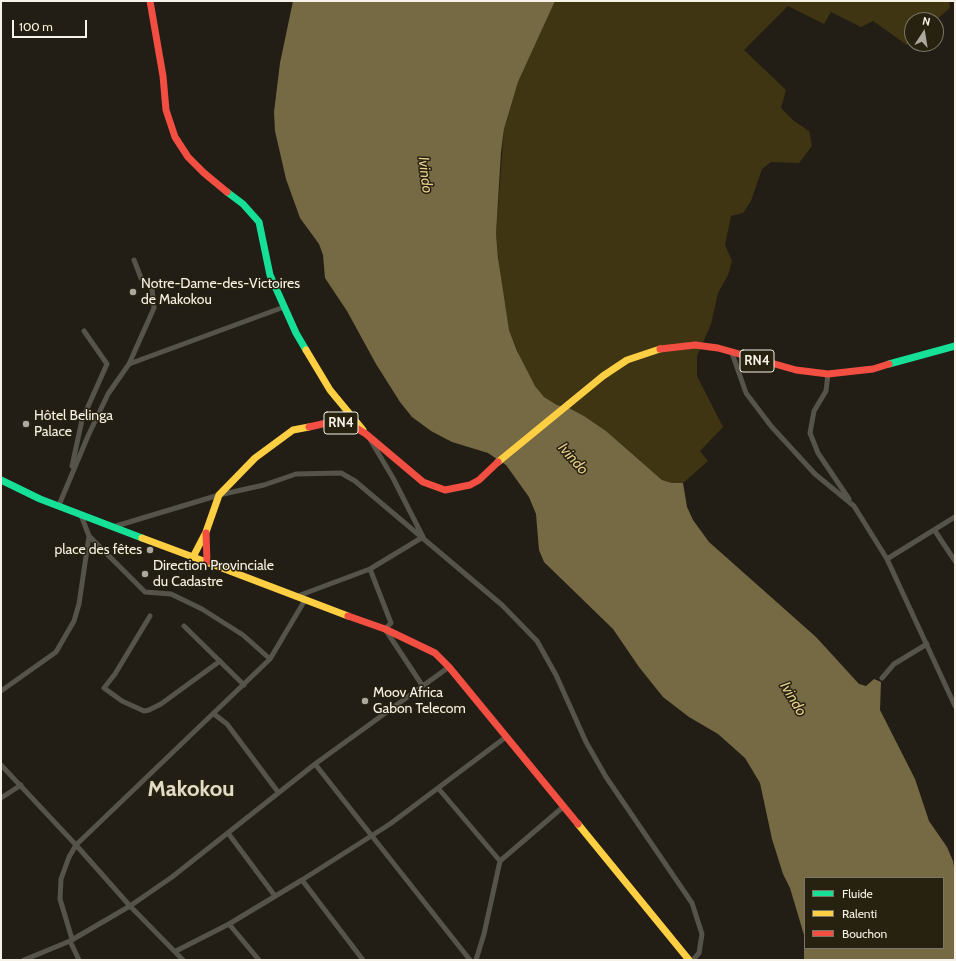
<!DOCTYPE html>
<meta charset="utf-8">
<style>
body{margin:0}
#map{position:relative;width:956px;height:961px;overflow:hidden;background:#221e15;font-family:Cabin,sans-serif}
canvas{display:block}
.frame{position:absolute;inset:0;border:2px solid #f6f2e7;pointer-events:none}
.legend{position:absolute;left:804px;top:877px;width:140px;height:72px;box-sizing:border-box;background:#272110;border:1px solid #7a7566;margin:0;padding:5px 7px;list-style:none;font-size:12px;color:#f6f2e7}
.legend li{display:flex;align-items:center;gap:8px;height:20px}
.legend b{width:20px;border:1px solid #7a7566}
.north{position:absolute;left:904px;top:12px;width:40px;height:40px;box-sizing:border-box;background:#272110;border:1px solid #7a7566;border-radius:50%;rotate:12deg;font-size:11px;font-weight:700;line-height:16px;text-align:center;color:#f6f2e7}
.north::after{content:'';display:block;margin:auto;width:14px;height:18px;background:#aca89e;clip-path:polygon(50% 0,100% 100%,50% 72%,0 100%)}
.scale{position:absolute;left:12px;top:20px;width:75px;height:18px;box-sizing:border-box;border:2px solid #f6f2e7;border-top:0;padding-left:5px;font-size:12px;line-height:14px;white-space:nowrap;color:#f6f2e7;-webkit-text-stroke:3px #272110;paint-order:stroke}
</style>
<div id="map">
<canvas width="956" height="961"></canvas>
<div class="frame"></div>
<ul class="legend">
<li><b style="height:5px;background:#16e098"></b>Fluide</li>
<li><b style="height:5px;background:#ffcf43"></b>Ralenti</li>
<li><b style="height:5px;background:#f24e42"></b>Bouchon</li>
</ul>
<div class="north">N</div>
<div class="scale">100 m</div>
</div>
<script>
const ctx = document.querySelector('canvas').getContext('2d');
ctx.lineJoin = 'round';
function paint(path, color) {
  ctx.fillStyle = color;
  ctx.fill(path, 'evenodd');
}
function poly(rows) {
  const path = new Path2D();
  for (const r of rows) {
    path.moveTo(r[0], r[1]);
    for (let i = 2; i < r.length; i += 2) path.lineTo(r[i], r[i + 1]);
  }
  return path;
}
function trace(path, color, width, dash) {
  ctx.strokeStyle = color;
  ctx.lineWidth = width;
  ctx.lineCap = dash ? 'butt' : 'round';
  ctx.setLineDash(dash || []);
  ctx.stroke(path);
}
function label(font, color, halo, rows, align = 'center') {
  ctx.font = font + ' Cabin,sans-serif';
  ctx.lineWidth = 3;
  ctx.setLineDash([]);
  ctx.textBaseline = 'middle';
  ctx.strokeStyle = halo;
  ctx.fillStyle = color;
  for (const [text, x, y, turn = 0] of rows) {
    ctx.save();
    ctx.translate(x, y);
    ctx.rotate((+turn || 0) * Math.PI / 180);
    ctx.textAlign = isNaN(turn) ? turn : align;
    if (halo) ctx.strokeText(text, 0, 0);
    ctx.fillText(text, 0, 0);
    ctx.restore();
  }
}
paint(poly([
 [555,1,949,1,950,8,936,20,912,20,912,40,907,45,873,21,861,27,831,12,824,24,788,6,744,50,786,90,781,108,794,121,809,131,812,146,799,163,771,162,762,169,751,201,743,213,731,216,725,245,732,261,728,275,718,293,711,324,697,356,697,376,723,427,700,451,708,461,683,483,672,483,662,480,606,431,584,416,569,408,557,405,544,397,535,386,525,370,509,330,501,286,496,234,504,129,518,82]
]), '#403512');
paint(poly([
 [293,1,555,1,518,82,504,129,501,152,496,234,498,258,509,330,517,351,535,386,544,397,557,405,569,408,584,416,606,431,662,480,672,483,683,483,687,507,693,520,709,542,816,637,859,684,866,686,874,679,881,682,880,710,915,779,929,821,947,847,953,861,955,873,955,960,804,960,804,935,790,888,783,874,772,839,760,783,745,758,718,734,689,717,663,697,639,667,613,629,544,562,539,550,536,514,529,497,506,465,488,453,452,442,431,431,412,417,400,402,376,364,347,311,325,278,323,255,319,244,300,218,286,179,275,131,274,112,280,63],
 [805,878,943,878,943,948,805,948]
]), '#766a44');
trace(poly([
 [732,353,746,393,771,426,815,474,854,506,887,559,955,706],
 [129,364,284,307],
 [828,374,826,391,814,411,810,433,818,453,849,499],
 [72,466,82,420,107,364,84,331],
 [59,505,88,436,108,394,129,364,154,308,152,289,141,278,134,260],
 [116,526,219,495,264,485,296,474,341,473,355,481,502,605,537,641,556,675,586,742,606,777,692,903,702,934,699,953,693,960],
 [935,531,955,561],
 [89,536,145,592,171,594,202,609,243,635,270,659],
 [887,559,955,517],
 [370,569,391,623,385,629,422,685],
 [295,597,370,569,423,537,393,478,371,441],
 [150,616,115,674,104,688,122,701,144,711,149,710,161,704,220,661],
 [184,626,244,685],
 [882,678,894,664,927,644],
 [1,691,56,652,74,621,79,604,89,536,81,515],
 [214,714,227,724,278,792],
 [315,764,470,960],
 [1,765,76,845,69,857,61,879,60,899,72,939],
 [438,788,500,861],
 [1,798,21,785],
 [228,833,275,896],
 [302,880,363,960],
 [229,924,259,960],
 [70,941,79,960],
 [176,951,229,924,302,880,390,824,506,737],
 [24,960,70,941,130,906,76,845,270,659,305,600],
 [183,960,130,906,172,877,315,764,449,667],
 [476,960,484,934,500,861,563,807]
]), '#56534b', 5);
trace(poly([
 [227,192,243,204,259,222,270,275,296,333,306,350],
 [889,364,955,346],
 [1,480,40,499,142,538]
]), '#16e098', 7);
trace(poly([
 [306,350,330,390,363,430],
 [498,462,603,376,627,360,660,349],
 [142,538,193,557,206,532,219,495,255,458,293,430,309,427],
 [193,557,348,616],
 [578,824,689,960]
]), '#ffcf43', 7);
trace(poly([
 [150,1,163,76,166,110,175,137,188,157,204,173,227,192],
 [660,349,695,345,718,348,796,370,828,374,873,369,889,364],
 [309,427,331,422,348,423,366,434,423,482,445,490,470,485,479,480,498,462],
 [206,533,207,562],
 [348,616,385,629,435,653,449,667,578,824]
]), '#f24e42', 7);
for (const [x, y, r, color] of [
 [133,292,4,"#aca89e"],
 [26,424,4,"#aca89e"],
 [150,550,4,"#aca89e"],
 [145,574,4,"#aca89e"],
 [365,701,4,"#aca89e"]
]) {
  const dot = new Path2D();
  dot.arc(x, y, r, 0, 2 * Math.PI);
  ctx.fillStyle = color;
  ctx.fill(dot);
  trace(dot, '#272110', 1.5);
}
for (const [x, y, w] of [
 [757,361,34],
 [341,423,34]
]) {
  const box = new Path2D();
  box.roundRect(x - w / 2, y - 11, w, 22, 3);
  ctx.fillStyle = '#272110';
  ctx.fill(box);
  trace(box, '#f6f2e7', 1);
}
label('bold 13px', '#f6f2e7', null, [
 ["RN4",757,361],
 ["RN4",341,423]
]);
label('14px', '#f6f2e7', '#272110', [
 ["Notre-Dame-des-Victoires",141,284],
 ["de Makokou",141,300],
 ["Hôtel Belinga",34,416],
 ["Palace",34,432],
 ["place des fêtes",142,550,"right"],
 ["Direction Provinciale",153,566],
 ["du Cadastre",153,582],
 ["Moov Africa",373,693],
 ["Gabon Telecom",373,709]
], 'left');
label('italic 15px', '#e6cf8c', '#272110', [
 ["Ivindo",425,175,83],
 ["Ivindo",573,459,48],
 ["Ivindo",793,699,59]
]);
label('bold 22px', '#e2dbc5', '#272110', [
 ["Makokou",191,790]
]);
</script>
